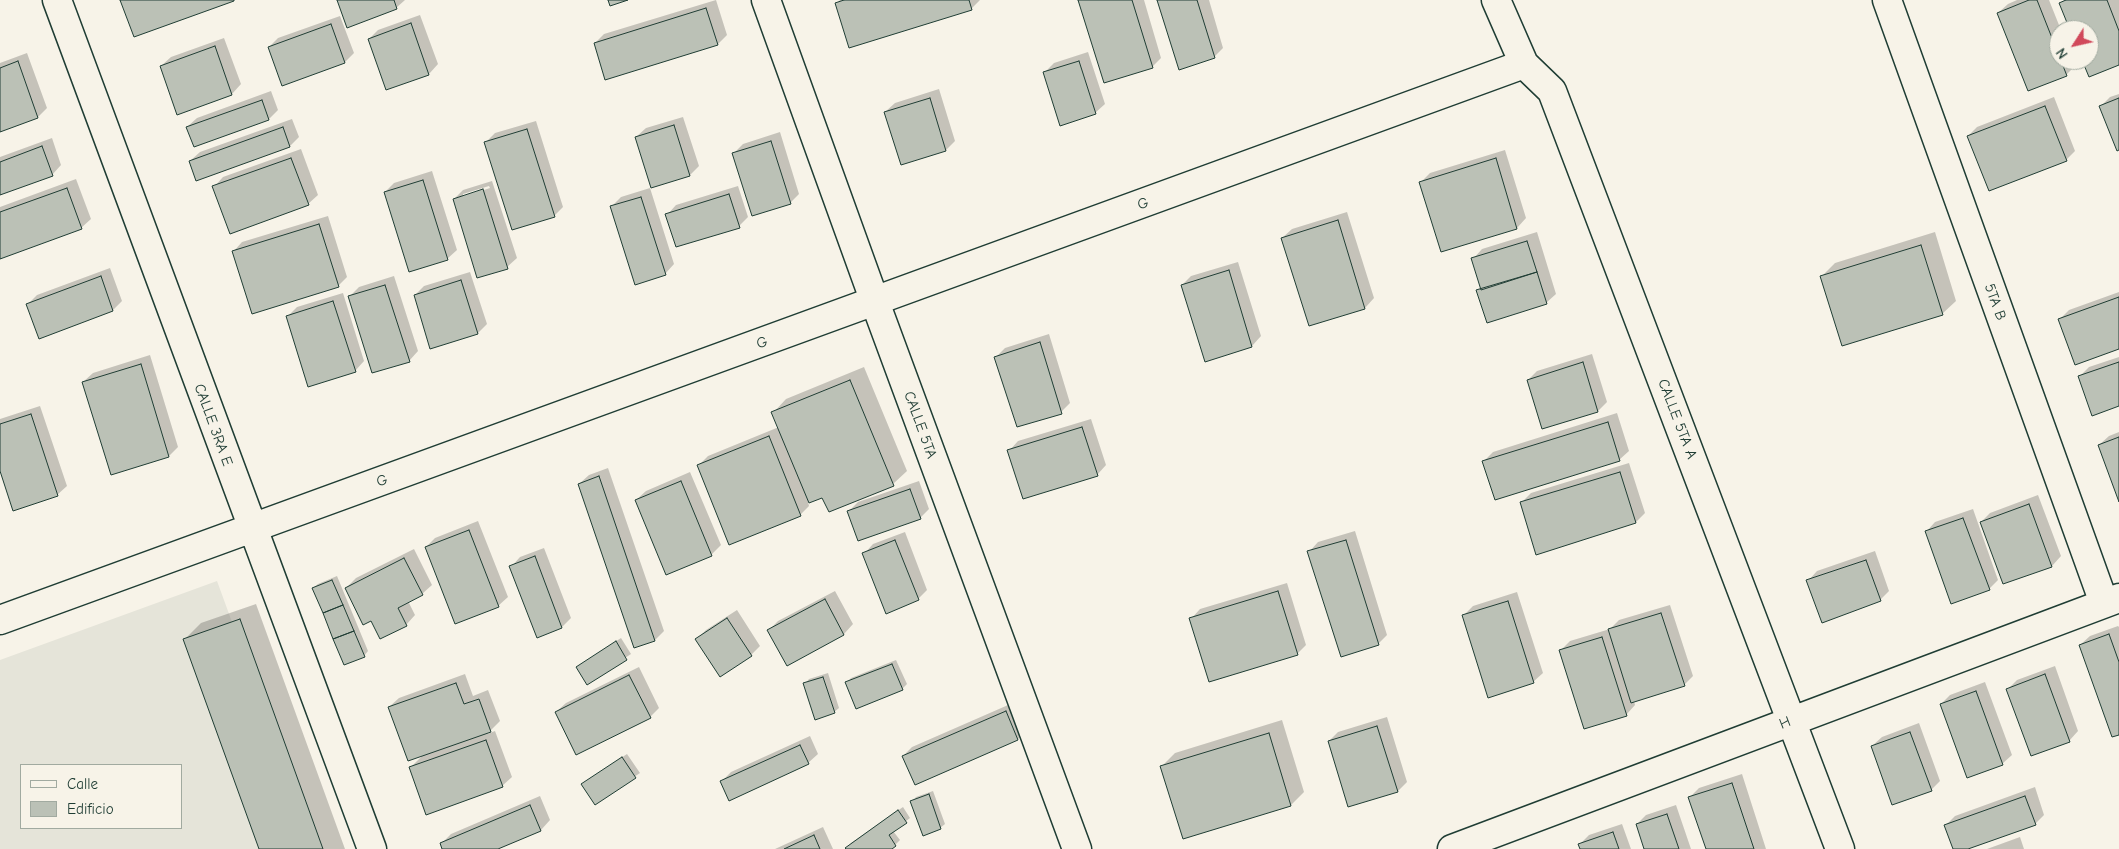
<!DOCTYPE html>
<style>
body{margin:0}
#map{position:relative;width:2119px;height:849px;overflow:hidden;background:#f7f3e8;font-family:"Comic Neue",sans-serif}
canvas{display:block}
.legend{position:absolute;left:20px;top:764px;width:162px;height:65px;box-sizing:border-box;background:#f7f3e8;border:1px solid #a1aaa0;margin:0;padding:6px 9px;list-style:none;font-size:15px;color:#1f3d34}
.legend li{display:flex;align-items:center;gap:10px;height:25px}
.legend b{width:25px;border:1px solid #a1aaa0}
.north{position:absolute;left:2049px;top:20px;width:50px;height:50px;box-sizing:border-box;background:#f7f3e8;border:1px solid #a1aaa0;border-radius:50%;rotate:235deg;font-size:14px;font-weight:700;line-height:20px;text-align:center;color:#1f3d34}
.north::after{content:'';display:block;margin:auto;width:18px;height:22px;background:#d1495b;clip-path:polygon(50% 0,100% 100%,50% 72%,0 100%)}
</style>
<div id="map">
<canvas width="2119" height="849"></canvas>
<ul class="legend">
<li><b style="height:6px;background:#f7f3e8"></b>Calle</li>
<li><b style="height:14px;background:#bbc1b6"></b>Edificio</li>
</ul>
<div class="north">N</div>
</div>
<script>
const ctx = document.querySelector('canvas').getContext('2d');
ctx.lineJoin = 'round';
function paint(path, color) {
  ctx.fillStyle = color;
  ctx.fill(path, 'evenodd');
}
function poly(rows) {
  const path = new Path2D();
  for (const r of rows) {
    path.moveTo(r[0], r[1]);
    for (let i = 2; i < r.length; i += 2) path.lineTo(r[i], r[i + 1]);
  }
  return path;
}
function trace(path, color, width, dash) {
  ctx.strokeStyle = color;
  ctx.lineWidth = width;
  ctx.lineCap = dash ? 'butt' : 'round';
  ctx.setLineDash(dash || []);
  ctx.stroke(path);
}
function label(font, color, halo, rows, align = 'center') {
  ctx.font = font + ' "Comic Neue",sans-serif';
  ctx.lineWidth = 4;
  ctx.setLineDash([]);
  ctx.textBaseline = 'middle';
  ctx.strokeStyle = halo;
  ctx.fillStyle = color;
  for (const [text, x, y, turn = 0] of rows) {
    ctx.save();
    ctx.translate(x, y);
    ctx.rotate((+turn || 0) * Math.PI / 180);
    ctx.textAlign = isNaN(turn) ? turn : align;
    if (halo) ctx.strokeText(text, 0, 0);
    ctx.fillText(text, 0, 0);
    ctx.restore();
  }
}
paint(poly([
 [217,581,315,849,0,849,0,660],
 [21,765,181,765,181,828,21,828]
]), '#e5e4d9');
paint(poly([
 [338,0,405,0,396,8],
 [716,0,727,35,718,44,595,43,604,34],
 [840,0,980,0,971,9,837,3],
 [1079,0,1144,0,1161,58,1152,67],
 [1159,0,1209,0,1223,48,1214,57],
 [2017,0,2049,0,2061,30,2059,30,2059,60,2073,60,2075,66,2066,75,1998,13,2008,4],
 [2064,0,2119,0,2119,64,2083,60,2089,60,2089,30,2071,30,2061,3],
 [420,15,438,64,429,74,387,89,369,39,378,30],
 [340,16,354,53,345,62,269,47,278,38],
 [224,38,241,84,232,94,178,113,161,66,171,57],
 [1088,52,1105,104,1095,113,1045,72,1054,63],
 [27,53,47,108,38,117,0,130,0,63],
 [939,89,955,141,946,150,885,112,895,103],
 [271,91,278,110,269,119,187,127,197,118],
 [2119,94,2119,149,2100,107,2110,97],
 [2054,97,2075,151,2066,160,1968,136,1977,127],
 [683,117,699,166,690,175,636,137,646,128],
 [292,119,299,137,290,146,197,179,190,161,200,152],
 [536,121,563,207,554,216,486,142,495,133],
 [780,132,799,194,790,203,734,153,743,144],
 [52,138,61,165,52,175,0,193,0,157],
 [301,149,318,195,308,204,214,187,223,177],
 [1505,150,1526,218,1517,228,1442,251,1421,182,1430,173],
 [432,171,457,250,447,259,385,192,394,183],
 [76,179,91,219,81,228,0,258,0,207],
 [492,181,517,258,507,267,454,199,463,190],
 [489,186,490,188,463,197,463,194],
 [738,186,748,217,739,226,667,215,676,205],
 [650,188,674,264,665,274,612,206,621,197],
 [1347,212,1374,298,1365,308,1310,325,1282,238,1292,229],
 [328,216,347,277,338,286,233,252,242,242],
 [1537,232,1556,294,1546,303,1478,291,1481,287,1473,259,1482,249],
 [1935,232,1956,301,1942,314,1822,276,1835,263],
 [1238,262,1261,336,1252,346,1206,360,1182,285,1191,276],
 [110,268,122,301,113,310,28,304,37,295],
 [470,272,487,324,478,333,431,347,415,295,424,286],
 [394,276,418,351,409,361,349,297,359,287],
 [2119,292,2119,348,2060,319,2069,310],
 [343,293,364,361,355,371,287,317,297,307],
 [1049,334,1070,403,1061,412,996,357,1005,348],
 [1592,354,1607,402,1598,411,1528,380,1537,371],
 [150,355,178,447,169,456,112,474,83,382,93,373],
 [2119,357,2119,405,2079,377,2089,367],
 [864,367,907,471,893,484,823,496,808,502,809,506,800,515,699,465,708,456,779,427,773,413,786,399],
 [40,406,67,486,57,495,0,467,0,419],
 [1617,413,1629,451,1619,460,1484,461,1493,452],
 [1091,419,1106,465,1097,475,1009,451,1018,441],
 [2119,432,2119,499,2099,445,2109,436],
 [1629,463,1645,513,1636,522,1521,503,1531,493],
 [608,468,664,631,655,640,579,484,589,475],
 [690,472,721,545,711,555,667,573,636,500,646,491],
 [919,481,929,509,920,518,849,511,858,502],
 [2038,495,2061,556,2052,566,2004,583,1981,522,1990,513],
 [1973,509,1998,580,1989,589,1926,532,1935,522],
 [478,521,508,597,498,606,426,547,435,538],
 [1355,531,1387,635,1378,644,1309,552,1318,542],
 [905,532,927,590,918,599,864,554,873,544],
 [544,548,571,618,562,627,511,567,520,557],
 [414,549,432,585,422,594,408,601,415,615,406,625,372,619,346,588,356,578],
 [1875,551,1889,591,1880,600,1808,581,1817,571],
 [337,576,368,651,364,656,313,588,318,584],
 [1287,583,1306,645,1297,654,1191,619,1200,609],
 [835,591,853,624,844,634,787,665,768,631,778,621],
 [1517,592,1543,673,1533,682,1463,616,1473,606],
 [256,604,345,849,260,849,185,639,201,623],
 [1670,605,1693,676,1684,685,1634,701,1635,705,1626,715,1561,650,1570,641,1610,629,1619,620],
 [737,610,760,646,751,655,697,639,706,630],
 [2118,626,2119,627,2119,733,2080,645,2090,636],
 [621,638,631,654,587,683,577,667],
 [896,660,907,684,902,689,847,683,851,678],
 [2055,666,2078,731,2069,741,2008,689,2017,680],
 [639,667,659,708,650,717,556,712,566,703],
 [828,673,839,708,834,712,805,684,809,679],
 [465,674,473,696,488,690,500,721,487,734,495,731,512,777,502,786,410,768,423,755,389,707,399,698],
 [1985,682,2012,755,2002,764,1941,704,1950,695],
 [1015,702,1027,730,1018,739,916,784,903,756,912,747],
 [1387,717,1407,782,1398,791,1349,806,1329,741,1338,732],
 [1282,720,1304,792,1291,805,1184,838,1162,766,1175,753],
 [1919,723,1940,781,1931,790,1872,746,1882,737],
 [810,736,818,754,808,763,722,781,731,772],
 [627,754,640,773,595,803,582,784],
 [1742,774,1766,849,1707,849,1690,797,1699,788],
 [2035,787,2044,815,2035,824,1965,849,1954,849,1945,826,1955,816],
 [933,791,945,824,940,828,912,802,916,797],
 [540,796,550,820,541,830,494,849,444,849,441,844,451,834],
 [1676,805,1691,849,1645,849,1637,824,1646,815],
 [903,807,910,818,893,831,900,840,895,845,889,849,848,849,851,843],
 [1622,824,1631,849,1581,849,1580,844,1589,835],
 [823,827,833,849,775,849],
 [2020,837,2024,849,1987,849]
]), '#0003');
const building = poly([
 [120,0,234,0,234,1,134,37,120,0],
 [337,0,394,0,397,9,347,28,337,0],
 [608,0,628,0,610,6,608,0],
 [844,0,969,0,972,10,849,48,835,3,844,0],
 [1078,0,1132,0,1153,68,1104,83,1078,0],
 [1157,0,1197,0,1215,58,1179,70,1157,0],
 [2029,0,2037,0,2067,76,2028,91,1997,13,2029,0],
 [2066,0,2107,0,2119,31,2119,65,2089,77,2082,60,2089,60,2089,30,2070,30,2059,3,2066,0],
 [706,8,718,45,605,80,594,43,706,8],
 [411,23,429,75,386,90,368,39,411,23],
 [331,24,345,63,282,86,268,47,331,24],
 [215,46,232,95,177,115,160,66,215,46],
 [18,61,38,118,0,132,0,68,18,61],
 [1079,61,1096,114,1060,126,1043,72,1079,61],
 [930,98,946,151,901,165,884,112,930,98],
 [2119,98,2119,150,2117,151,2099,106,2119,98],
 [262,100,269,120,194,147,186,127,262,100],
 [2045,106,2067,161,1989,191,1967,136,2045,106],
 [674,125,690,176,651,188,635,137,674,125],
 [283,127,290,147,196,181,189,161,283,127],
 [527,129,555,217,512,230,484,142,527,129],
 [771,141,791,204,752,216,732,153,771,141],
 [42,146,53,176,0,195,0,162,42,146],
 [291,158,309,205,230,234,212,186,291,158],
 [1496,158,1517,229,1441,252,1419,182,1496,158],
 [423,180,448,260,409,272,384,192,423,180],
 [67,188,82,229,0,259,0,212,67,188],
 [483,189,508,269,477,278,453,199,483,189],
 [729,194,740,228,676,247,665,214,729,194],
 [641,197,666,275,635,285,610,206,641,197],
 [1338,220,1365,309,1309,326,1281,238,1338,220],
 [319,224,339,287,252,314,232,251,319,224],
 [1527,241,1537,272,1481,290,1471,258,1527,241],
 [1921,245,1943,315,1842,346,1820,276,1921,245],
 [1229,270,1252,347,1205,362,1181,285,1229,270],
 [1537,272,1547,304,1487,323,1476,290,1537,272],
 [101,276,113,311,39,339,26,304,101,276],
 [461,280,478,334,430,349,414,295,461,280],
 [385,285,410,362,372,373,348,296,385,285],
 [2119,297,2119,349,2075,365,2058,319,2119,297],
 [333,301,356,372,308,387,286,316,333,301],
 [1040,342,1062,414,1017,427,994,357,1040,342],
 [1583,362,1598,412,1542,429,1527,380,1583,362],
 [2119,362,2119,406,2092,416,2078,376,2119,362],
 [141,364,169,457,111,475,82,382,141,364],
 [850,380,894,486,829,512,822,498,809,503,771,412,850,380],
 [31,414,58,496,13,511,0,471,0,424,31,414],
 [1608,422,1620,461,1495,500,1482,461,1608,422],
 [1082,427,1098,476,1023,499,1007,450,1082,427],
 [769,436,801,516,729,545,697,465,769,436],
 [2119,437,2119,502,2098,445,2119,437],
 [1620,472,1636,523,1536,555,1520,502,1620,472],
 [599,476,655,641,634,648,578,484,599,476],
 [681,481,712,556,666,575,635,500,681,481],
 [910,489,921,519,858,541,847,511,910,489],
 [2029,504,2052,567,2003,584,1980,522,2029,504],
 [1963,518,1990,590,1951,604,1925,531,1963,518],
 [469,530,499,607,455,624,425,547,469,530],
 [895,540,919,600,886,614,862,553,895,540],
 [1346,540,1379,645,1341,657,1307,551,1346,540],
 [535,556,562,628,537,638,509,566,535,556],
 [404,558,423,595,398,608,407,626,380,639,371,621,363,625,345,588,404,558],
 [1866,560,1881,601,1822,623,1806,580,1866,560],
 [332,580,343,605,323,613,312,588,332,580],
 [1278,591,1298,655,1209,682,1189,618,1278,591],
 [825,599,844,635,787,666,767,630,825,599],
 [1508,601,1534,683,1488,698,1462,615,1508,601],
 [343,605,354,631,333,639,323,613,343,605],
 [1661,613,1685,686,1631,703,1608,629,1661,613],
 [727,618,752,656,720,677,695,639,727,618],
 [240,619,323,849,259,849,183,639,240,619],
 [354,631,365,657,344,665,333,639,354,631],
 [2109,634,2119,662,2119,735,2112,737,2079,645,2109,634],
 [1602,637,1627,716,1584,729,1559,650,1602,637],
 [616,641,627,660,587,685,576,667,616,641],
 [892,664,903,690,856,709,845,682,892,664],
 [2045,674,2070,742,2031,756,2006,689,2045,674],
 [629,675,651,718,576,755,555,712,629,675],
 [823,677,835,713,815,720,803,683,823,677],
 [456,683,464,704,479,699,491,732,408,761,388,707,456,683],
 [1976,691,2003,765,1967,778,1940,704,1976,691],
 [1006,711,1018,740,915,785,902,756,1006,711],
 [1377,726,1398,792,1348,807,1328,741,1377,726],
 [1910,732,1932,791,1892,805,1871,746,1910,732],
 [1269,733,1291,806,1183,839,1160,766,1269,733],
 [486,740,503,787,426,815,409,767,486,740],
 [800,745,809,764,729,801,720,781,800,745],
 [622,757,636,778,595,805,581,784,622,757],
 [1732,783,1754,849,1706,849,1688,797,1732,783],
 [929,794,941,829,923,836,910,801,929,794],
 [2025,796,2036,825,1968,849,1953,849,1944,825,2025,796],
 [530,805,541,831,498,849,442,849,440,843,530,805],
 [898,810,907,823,889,835,896,846,892,849,846,849,845,848,898,810],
 [1667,814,1679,849,1644,849,1636,824,1667,814],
 [1613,832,1619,849,1580,849,1578,844,1613,832],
 [814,835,820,849,784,849,814,835]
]);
paint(building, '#bbc1b6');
trace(building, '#1f3d34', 1);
const minor = poly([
 [57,0,372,849],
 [1496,0,1524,64,1552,91,1840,849],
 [1887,0,2104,603],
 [0,620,1524,64],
 [1452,849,2119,598]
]);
const tertiary = poly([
 [766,0,875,302,1077,849]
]);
trace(minor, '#1f3d34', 31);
trace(tertiary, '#1f3d34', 31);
trace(minor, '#f7f3e8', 28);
trace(tertiary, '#f7f3e8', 28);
label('15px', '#1f3d34', '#f7f3e8', [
 ["G",1143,204,-20],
 ["5TA B",1995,302,70],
 ["G",762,343,-20],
 ["CALLE 5TA A",1677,419,69],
 ["CALLE 3RA E",213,425,70],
 ["CALLE 5TA",920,425,70],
 ["G",382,481,-20],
 ["H",1785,723,-21]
]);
</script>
